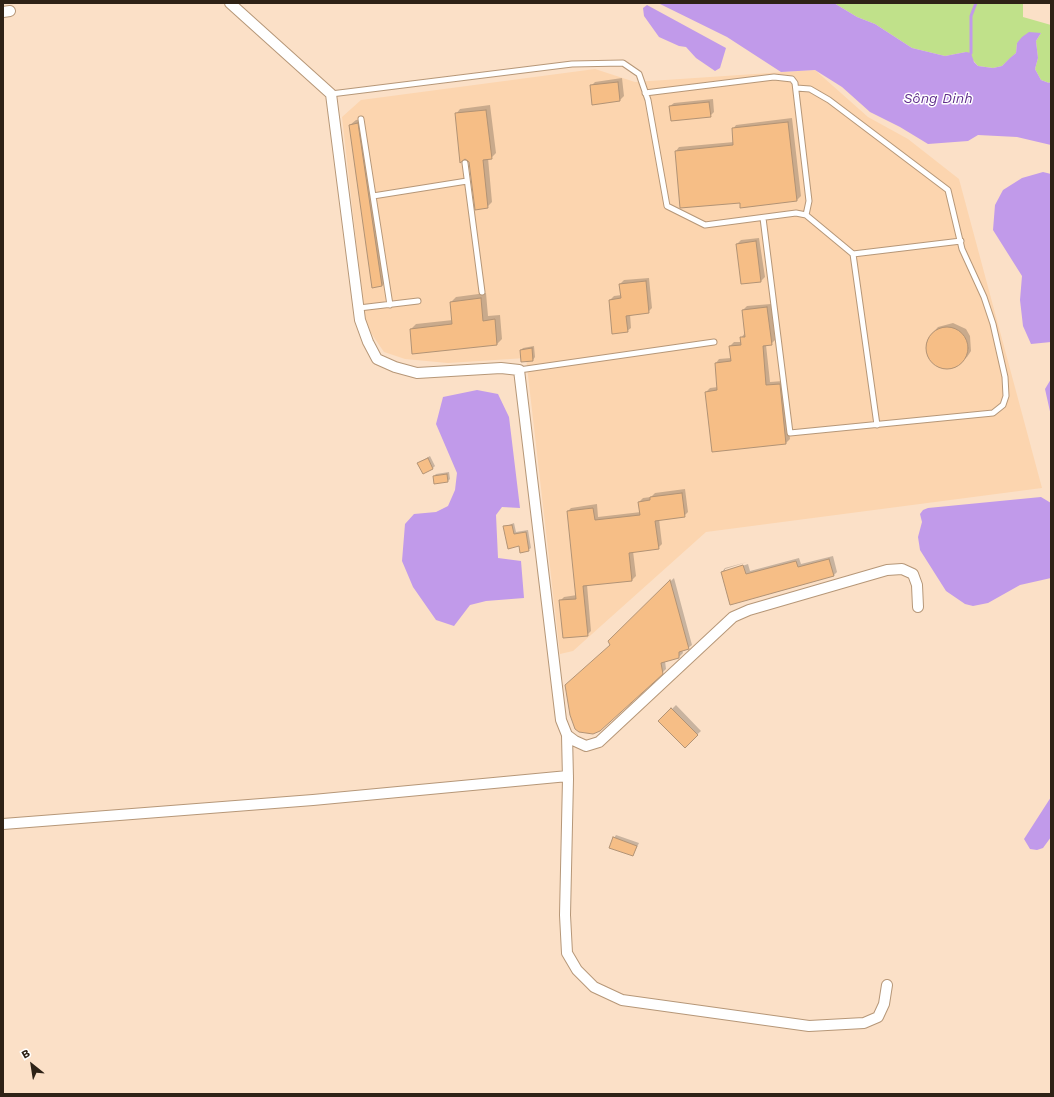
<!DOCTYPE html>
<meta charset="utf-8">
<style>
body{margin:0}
#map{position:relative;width:1054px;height:1097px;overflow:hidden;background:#fbe0c7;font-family:"Work Sans",sans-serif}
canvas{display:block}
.frame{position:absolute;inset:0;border:4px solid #2e2216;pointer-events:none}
.north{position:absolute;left:12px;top:1045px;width:40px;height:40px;-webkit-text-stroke:3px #fff;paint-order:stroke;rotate:330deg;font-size:11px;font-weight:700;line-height:16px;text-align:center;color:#2e2216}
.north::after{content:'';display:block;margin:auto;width:14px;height:18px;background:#2e2216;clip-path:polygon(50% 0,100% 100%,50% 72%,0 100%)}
</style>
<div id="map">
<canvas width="1054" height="1097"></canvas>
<div class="frame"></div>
<div class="north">B</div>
</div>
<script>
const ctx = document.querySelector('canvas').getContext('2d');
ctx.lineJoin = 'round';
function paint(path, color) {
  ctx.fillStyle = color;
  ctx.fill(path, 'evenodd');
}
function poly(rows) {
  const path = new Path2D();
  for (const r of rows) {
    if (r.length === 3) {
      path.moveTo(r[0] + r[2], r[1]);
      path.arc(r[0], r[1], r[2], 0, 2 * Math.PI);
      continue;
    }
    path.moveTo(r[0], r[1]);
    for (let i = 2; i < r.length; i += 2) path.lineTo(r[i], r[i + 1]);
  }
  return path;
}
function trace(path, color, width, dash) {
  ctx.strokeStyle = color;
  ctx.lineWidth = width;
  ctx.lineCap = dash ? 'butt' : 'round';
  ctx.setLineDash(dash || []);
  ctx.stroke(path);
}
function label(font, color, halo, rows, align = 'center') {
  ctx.font = font + ' "Work Sans",sans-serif';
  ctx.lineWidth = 3;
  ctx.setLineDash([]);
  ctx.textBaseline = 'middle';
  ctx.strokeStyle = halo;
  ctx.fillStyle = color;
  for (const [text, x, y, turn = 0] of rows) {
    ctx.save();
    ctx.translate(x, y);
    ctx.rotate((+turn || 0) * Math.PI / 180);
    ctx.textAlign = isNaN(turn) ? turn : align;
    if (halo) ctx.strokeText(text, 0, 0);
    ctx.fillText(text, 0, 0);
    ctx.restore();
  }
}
paint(poly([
 [595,69,635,82,815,70,868,117,908,139,959,179,1042,488,706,532,573,651,560,654,526,358,448,363,405,359,384,352,371,333,365,320,342,117,361,100]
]), '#fcd5af');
paint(poly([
 [834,3,1023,3,1023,17,1051,25,1051,81,1049,83,1041,80,1035,69,1038,58,1036,41,1041,33,1017,43,1016,53,1002,66,993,68,978,66,966,52,945,56,912,48,875,24,857,17]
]), '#c0e18a');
paint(poly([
 [658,3,834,3,857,17,875,24,912,48,945,56,966,52,971,53,974,62,978,66,993,68,1002,66,1010,58,1016,53,1017,43,1022,37,1029,32,1041,33,1036,41,1038,58,1035,69,1041,80,1049,83,1051,81,1051,145,1017,137,978,135,968,141,928,144,900,127,870,112,842,87,815,70,781,72,727,37],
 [647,5,726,48,720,68,715,71,696,58,686,47,679,46,659,37,644,16,643,8],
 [1043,172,1051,174,1051,342,1031,344,1023,326,1020,300,1022,276,993,230,995,205,1003,190,1022,178],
 [1051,379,1051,416,1045,389],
 [477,390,498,394,509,417,520,508,502,507,496,515,498,558,521,561,524,598,486,601,470,605,454,626,436,620,413,587,402,561,405,524,414,514,436,512,448,506,455,490,457,473,436,424,443,397],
 [1041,497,1051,503,1051,578,1020,585,988,603,973,606,965,604,946,591,920,550,918,537,922,522,920,514,923,510,928,508],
 [1051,797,1051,837,1043,848,1037,850,1030,849,1024,839]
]), '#c19aea');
paint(poly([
 [622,78,624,96,620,100,591,86,595,82],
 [713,99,714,112,710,116,670,106,674,103],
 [490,105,496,153,491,158,488,158,492,202,487,207,470,162,456,114,460,109],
 [792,118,801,196,797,200,741,206,741,202,676,151,679,147,734,142,733,129,736,125],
 [363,119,387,280,382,286,350,125,356,120],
 [759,238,765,277,761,281,737,244,741,240],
 [649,278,652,308,648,312,630,314,631,328,627,331,610,300,614,296,622,295,620,284,624,280],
 [486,293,488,316,500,315,502,339,497,344,413,353,411,329,416,324,453,320,451,302,456,297],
 [771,304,775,340,771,344,766,345,770,382,783,381,790,439,786,443,706,392,710,388,718,387,716,363,719,359,731,358,730,346,734,342,742,342,741,338,745,333,743,310,747,306],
 [953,323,966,329,970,336,971,351,967,357,956,366,941,368,929,359,926,344,929,337,938,327],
 [534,346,535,357,533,360,521,350,523,348],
 [430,456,435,466,433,468,418,463],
 [449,472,450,479,448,481,434,476,436,474],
 [685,489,688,512,684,516,659,519,662,544,658,548,633,551,636,576,632,580,587,585,591,631,587,635,560,601,564,597,577,595,568,511,571,508,597,504,598,517,641,512,639,502,643,498,651,497,655,493],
 [514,523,516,532,528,530,531,548,528,550,520,545,504,527],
 [833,556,837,572,833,576,762,596,722,572,725,568,747,562,725,569,725,572,748,564,750,571,799,558,801,564],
 [674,578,692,645,688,648,682,650,683,653,679,657,665,661,666,669,662,673,611,644,609,641],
 [676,705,701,731,685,746,660,721],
 [616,835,639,843,633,855,614,838]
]), '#0003');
trace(poly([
 [971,53,971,16,976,3]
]), '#c19aea', 3);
const building = poly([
 [618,82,620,101,592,105,590,85,618,82],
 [709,102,711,117,671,121,669,106,709,102],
 [486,110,492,159,483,160,488,208,475,210,469,162,465,159,460,163,455,113,486,110],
 [788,122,797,201,740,208,740,203,680,208,675,151,733,145,732,128,788,122],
 [358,123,382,286,372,288,349,125,358,123],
 [756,241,761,282,741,284,736,244,756,241],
 [646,281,649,313,626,316,628,332,612,334,609,300,621,298,619,284,646,281],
 [481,298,483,321,495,319,497,345,412,354,410,329,452,324,450,302,481,298],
 [767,307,772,345,763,346,766,385,780,384,786,444,712,452,705,392,717,390,715,363,731,361,729,346,741,345,740,337,745,337,742,310,767,307],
 [947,348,21],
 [532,348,533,361,521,362,520,350,532,348],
 [428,458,433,469,423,474,417,463,428,458],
 [447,474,448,482,434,484,433,476,447,474],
 [682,493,685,517,655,521,659,549,629,553,632,581,583,586,588,636,563,638,559,600,576,599,567,511,593,508,595,520,640,515,638,502,650,500,650,497,682,493],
 [512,525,514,534,526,532,529,551,520,553,519,546,508,549,503,526,512,525],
 [829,559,834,576,730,605,721,572,743,565,746,574,796,561,798,567,829,559],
 [670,580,689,649,679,652,679,658,661,663,663,674,600,731,593,734,579,732,575,729,570,715,565,685,610,645,608,641,670,580],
 [671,708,698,735,685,748,658,721,671,708],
 [613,837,637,846,633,856,609,848,613,837]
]);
paint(building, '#f6be86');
trace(building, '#b29375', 1);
const service = poly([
 [645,93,774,77,792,79,795,83,809,201,806,215],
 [331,94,572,64,623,63,639,74,648,100,667,206,705,225,796,213,806,215,853,254,877,425],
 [361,119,390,305],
 [465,163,482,292],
 [373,196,467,181],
 [763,218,790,433,993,413,1003,405,1006,396,1005,377,993,324,984,297,962,249,948,190,829,100,810,89,796,88],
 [853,254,961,241],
 [359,308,418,301],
 [519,370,714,342]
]);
const minor = poly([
 [230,3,331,94,360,320,368,342,377,359,395,367,417,373,501,368,519,370,561,720,567,735,575,741,586,746,599,742,733,617,749,610,887,570,902,569,913,574,917,585,918,607],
 [3,12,10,11],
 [567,735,568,779,565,915,567,953,577,970,594,987,622,1000,809,1026,864,1023,878,1017,884,1004,887,985],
 [3,824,313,800,568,776]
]);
trace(service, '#b69778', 7);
trace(minor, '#b69778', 12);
trace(service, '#fff', 5);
trace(minor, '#fff', 10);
label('italic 14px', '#612f8c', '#fff', [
 ["Sông Dinh",938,99]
]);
</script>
